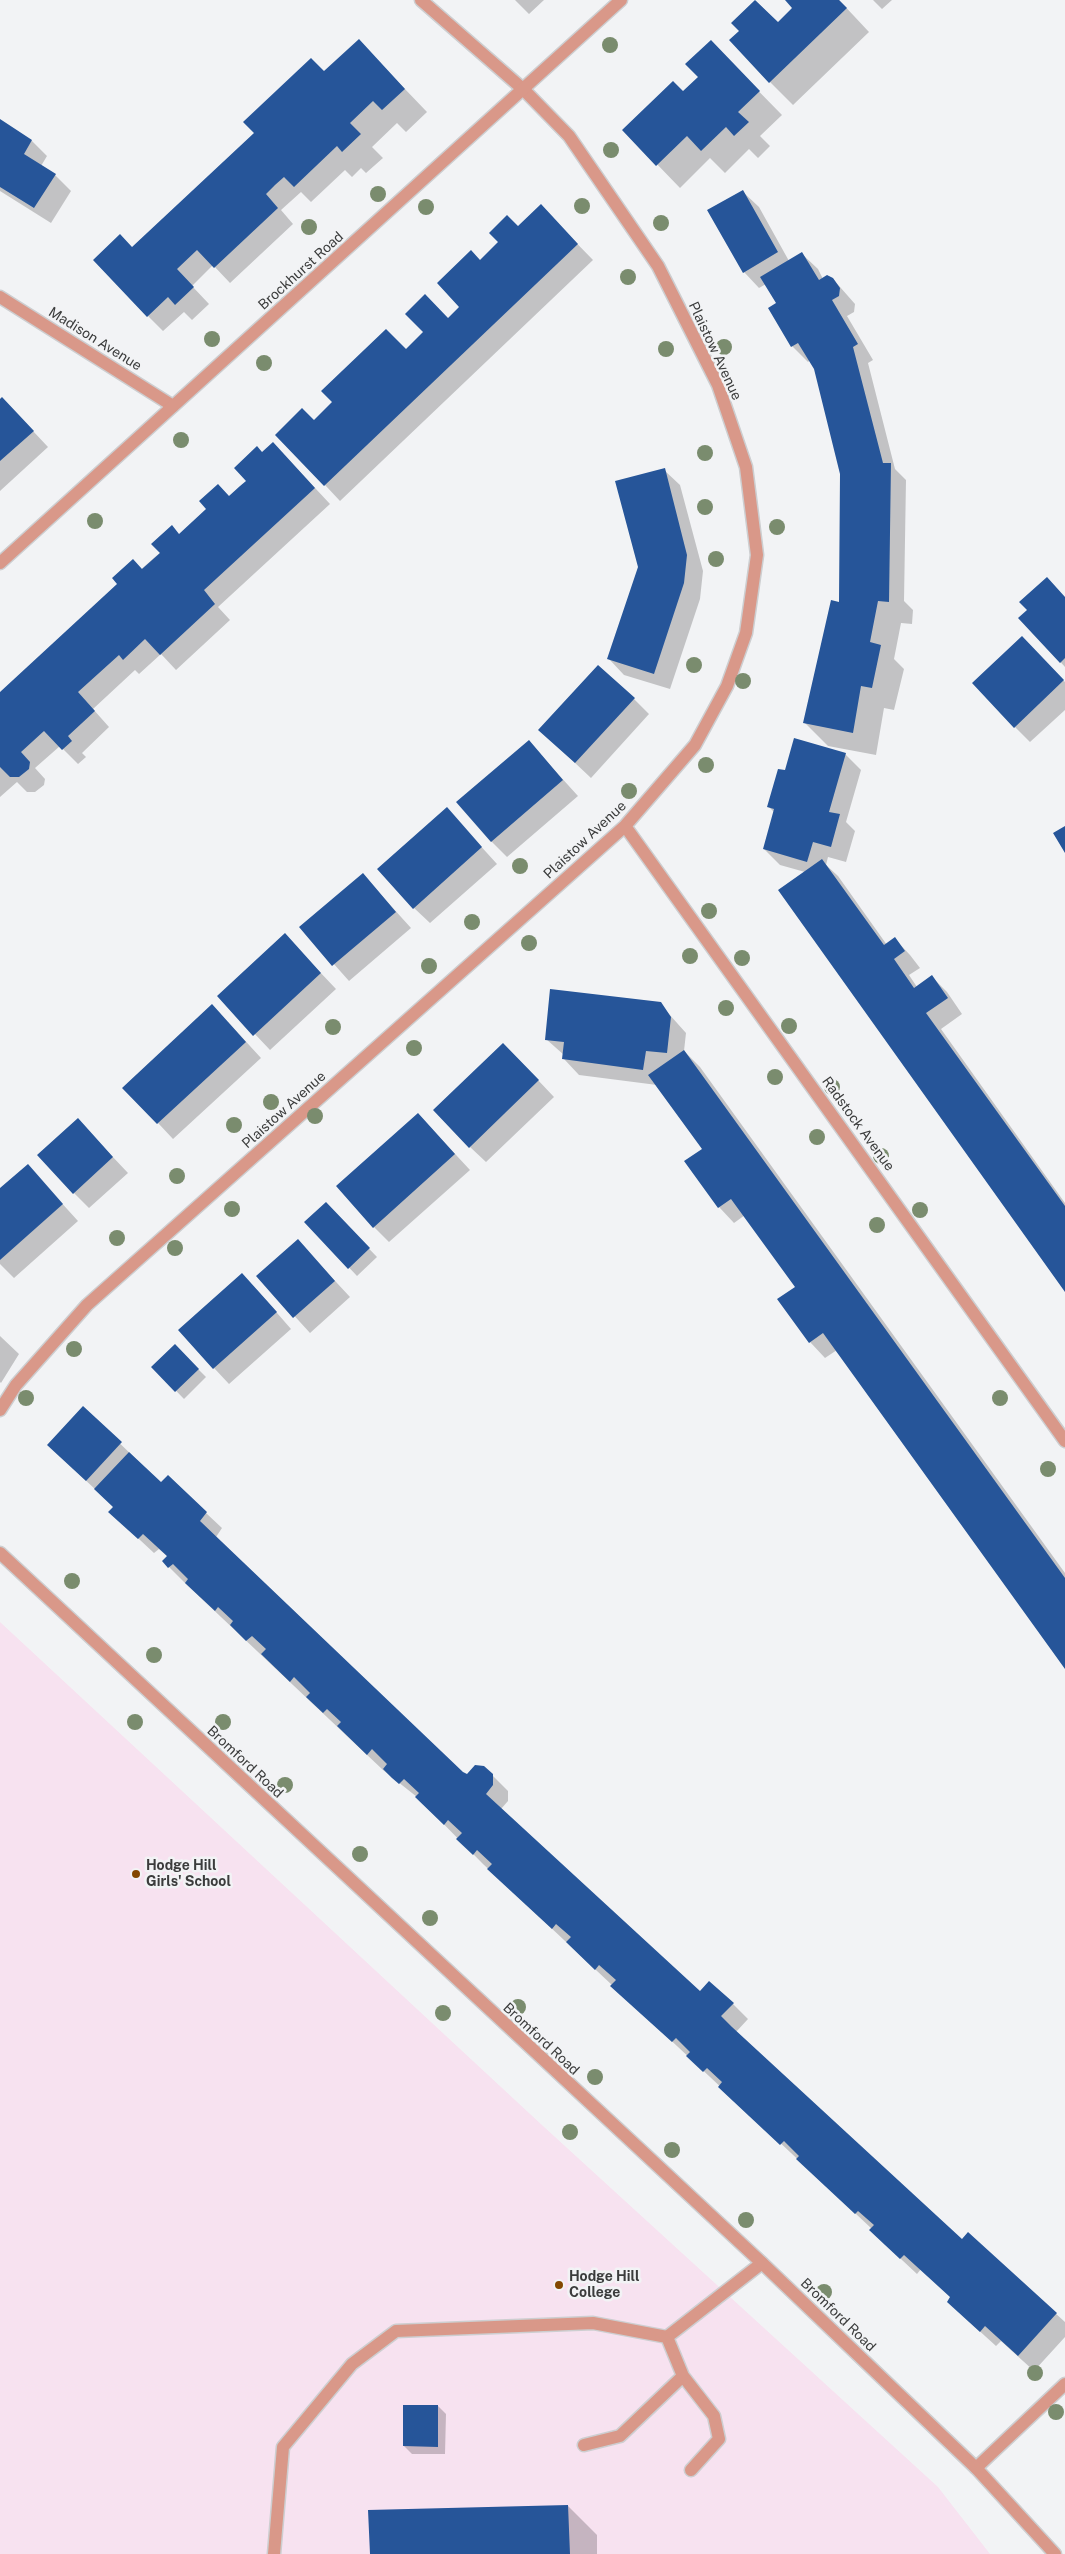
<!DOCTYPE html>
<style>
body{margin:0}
canvas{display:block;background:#f2f3f5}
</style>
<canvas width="1065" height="2554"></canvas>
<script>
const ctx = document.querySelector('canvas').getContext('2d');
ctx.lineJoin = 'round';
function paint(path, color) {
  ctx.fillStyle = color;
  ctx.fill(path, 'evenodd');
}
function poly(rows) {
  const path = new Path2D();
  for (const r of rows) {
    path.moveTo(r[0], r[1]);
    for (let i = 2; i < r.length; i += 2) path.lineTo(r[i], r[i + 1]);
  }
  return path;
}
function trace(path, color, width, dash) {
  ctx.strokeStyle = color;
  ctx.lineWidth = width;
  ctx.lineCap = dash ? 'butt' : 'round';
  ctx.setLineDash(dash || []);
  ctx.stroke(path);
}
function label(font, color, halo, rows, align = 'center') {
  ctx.font = font + ' "Public Sans",sans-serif';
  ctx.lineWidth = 5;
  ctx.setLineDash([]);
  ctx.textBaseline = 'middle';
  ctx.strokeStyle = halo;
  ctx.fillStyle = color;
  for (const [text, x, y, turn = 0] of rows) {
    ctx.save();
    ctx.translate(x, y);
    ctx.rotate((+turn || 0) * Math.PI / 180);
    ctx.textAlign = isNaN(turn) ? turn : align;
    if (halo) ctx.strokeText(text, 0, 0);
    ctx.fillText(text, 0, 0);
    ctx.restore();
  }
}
paint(poly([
 [0,1622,543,2126,938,2487,990,2554,0,2554]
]), '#f7e2f0');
paint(poly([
 [515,0,544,0,529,14],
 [786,0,839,0,869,32,793,105,770,82,741,32,733,23,756,1,778,23,794,8],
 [873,0,892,0,882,9],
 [381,64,427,112,406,132,397,123,372,147,383,158,366,173,361,168,352,177,345,170,311,202,301,192,281,210,293,224,230,283,213,265,192,286,209,304,192,320,184,312,163,331,148,316,133,249,324,73],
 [733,65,782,115,760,136,770,146,758,158,749,149,725,173,710,158,680,188,624,130,683,92,699,77],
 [0,120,32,141,47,156,41,166,55,175,71,191,51,223,0,191],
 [743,192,759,207,789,261,802,254,818,269,823,279,833,279,855,304,854,312,847,316,873,360,868,363,895,469,906,480,904,601,913,610,912,624,901,623,894,659,904,669,894,710,884,708,876,755,828,746,805,723,840,603,841,474,815,369,810,360,808,362,792,346,777,304,766,284,759,288,744,272],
 [556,222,593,260,340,501,325,485,314,422,449,319,461,307,481,261,518,228],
 [2,398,48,447,0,491,0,400],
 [262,453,288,459,330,504,218,607,230,620,176,670,161,654,139,674,135,670,93,709,109,727,82,753,86,757,78,764,60,746,35,768,45,779,44,785,35,792,27,792,17,782,0,797,0,694,180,535,248,481],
 [664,470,680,485,703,571,700,599,670,689,624,675,609,659,639,567],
 [1065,598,1065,667,1020,618],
 [1037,654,1065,682,1065,710,1030,742,1015,727],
 [634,699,649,714,591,778,556,745],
 [529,742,578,796,507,857,491,841],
 [845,754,861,770,846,822,855,831,846,862,828,857,826,865,838,876,887,945,895,939,910,955,920,968,909,975,917,987,931,976,947,992,962,1014,941,1029,1065,1203,1065,1289,805,872,780,865,764,849,775,813,769,807,785,772],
 [447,809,497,864,430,923,414,908],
 [363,875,411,928,349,981,301,927],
 [300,951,336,989,270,1050,219,996],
 [660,1004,686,1033,684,1051,700,1067,1065,1573,1065,1666,837,1350,825,1358,810,1342,797,1287,745,1215,734,1223,719,1207,703,1149,657,1085,579,1075,564,1059,564,1055,546,1039],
 [228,1022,261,1058,173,1139,158,1123],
 [519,1060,554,1097,486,1162,470,1147],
 [418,1114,470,1170,389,1242,374,1227],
 [93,1136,128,1173,89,1208,74,1193],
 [28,1166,78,1221,14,1278,0,1264,0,1190],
 [326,1204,377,1257,357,1276,306,1222],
 [298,1241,350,1297,310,1333,258,1276],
 [257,1290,291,1329,229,1384,214,1368],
 [0,1336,19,1354,1,1383,0,1382],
 [175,1346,206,1377,184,1399,153,1367],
 [83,1408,162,1484,206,1513,222,1528,216,1537,463,1773,467,1776,492,1775,508,1791,508,1801,501,1809,700,1993,733,2004,748,2019,736,2032,962,2241,968,2234,1065,2322,1065,2337,1034,2371,1001,2341,996,2346,964,2317,952,2298,921,2269,917,2274,902,2260,872,2229,483,1864,417,1797,383,1770,185,1583,163,1561,168,1557,159,1549,154,1553,126,1527,114,1507,64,1460],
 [438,2406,446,2414,445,2454,412,2454,404,2446],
 [568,2506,597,2535,597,2554,371,2554]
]), '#0003');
paint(poly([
 [755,0,778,22,792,8,785,0,839,0,847,8,769,83,729,40,739,31,731,23],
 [359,39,405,89,382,110,373,101,350,123,361,134,342,152,337,146,294,187,284,177,275,185,266,194,278,208,214,268,197,250,177,269,194,287,175,305,168,297,147,317,93,260,120,234,132,247,254,133,243,122,311,58,324,71],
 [711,40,760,91,738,112,749,122,734,136,726,127,701,151,687,136,656,166,622,130,673,81,683,91,698,77,685,64],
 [0,119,32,140,24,154,56,174,34,208,0,187],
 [743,190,778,252,743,273,707,210],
 [541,204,578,244,324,486,275,435,302,408,314,420,332,402,321,391,386,329,406,349,423,332,405,314,425,294,448,318,459,307,437,283,471,250,480,260,498,242,489,233,507,215,518,226],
 [802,252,819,280,827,275,833,278,840,288,839,296,832,300,858,344,853,347,883,463,891,463,889,602,878,601,870,642,881,645,872,688,861,686,853,733,803,723,831,600,839,602,840,474,814,369,798,343,791,347,768,308,776,303,760,277],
 [2,397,34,431,0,461,0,399],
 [273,442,315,488,204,590,215,604,160,655,145,639,123,660,119,655,78,692,95,711,68,736,72,741,62,750,44,731,21,752,30,762,29,769,19,777,10,777,0,767,0,692,117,584,112,578,133,559,142,569,160,553,151,544,172,525,179,534,206,509,199,501,218,484,229,496,240,486,246,481,234,468,257,446,262,452],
 [665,468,687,555,684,583,654,674,607,659,638,567,615,481],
 [1047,577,1065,597,1065,658,1060,663,1018,618,1027,610,1019,602],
 [1022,636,1064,680,1014,728,972,683],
 [598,665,635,698,575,763,538,730],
 [794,738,846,753,829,812,840,814,831,847,813,842,807,862,763,849,774,809,767,807,778,769,785,770],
 [529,740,563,780,491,842,456,802],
 [447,807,482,847,413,909,377,869],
 [1065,826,1065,853,1053,833],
 [822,859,884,945,895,937,905,951,894,959,914,988,932,975,948,998,926,1013,1065,1206,1065,1292,778,890],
 [363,873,396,912,332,966,299,927],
 [285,933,321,973,253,1036,217,996],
 [550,989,661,1002,671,1017,667,1053,646,1051,643,1070,562,1059,564,1042,545,1040],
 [212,1004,246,1042,157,1124,122,1088],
 [503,1043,539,1080,469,1148,433,1110],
 [684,1050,1065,1578,1065,1669,823,1333,809,1343,777,1299,795,1287,731,1199,718,1208,684,1161,702,1149,648,1075],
 [418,1113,455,1154,373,1228,336,1186],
 [78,1118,113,1157,73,1194,37,1155],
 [28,1164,63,1204,0,1260,0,1188],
 [326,1202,370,1248,348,1269,304,1222],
 [298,1239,335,1281,293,1318,256,1276],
 [242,1273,277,1312,213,1369,178,1330],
 [175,1344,199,1369,175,1392,151,1367],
 [83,1406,122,1442,86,1481,47,1445],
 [129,1452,161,1482,168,1475,207,1512,200,1521,463,1772,467,1774,475,1765,484,1766,493,1774,493,1785,486,1794,700,1991,709,1981,734,2003,721,2016,732,2027,962,2239,968,2232,1057,2313,1018,2356,985,2326,980,2332,947,2302,950,2297,904,2255,900,2259,885,2245,869,2230,874,2225,858,2211,855,2214,796,2159,799,2156,784,2141,780,2145,718,2087,722,2082,707,2068,703,2072,686,2056,690,2052,676,2038,672,2042,610,1986,616,1980,599,1965,595,1970,566,1942,571,1937,556,1924,552,1929,487,1869,492,1864,477,1850,473,1855,456,1839,462,1833,448,1820,444,1825,415,1797,419,1793,404,1779,399,1784,392,1778,383,1769,387,1764,372,1749,367,1755,337,1726,341,1722,327,1709,323,1713,306,1697,310,1693,294,1677,290,1682,261,1654,266,1649,252,1636,246,1641,230,1625,233,1621,218,1607,215,1611,185,1583,188,1579,173,1564,168,1568,162,1561,167,1556,143,1534,138,1539,108,1512,113,1507,94,1489],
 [403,2405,438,2405,438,2447,403,2446],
 [568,2505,570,2554,370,2554,368,2510]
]), '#265599');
const service = poly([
 [683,2376,714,2416,719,2439,691,2470],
 [584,2445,620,2436,683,2376,667,2337],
 [274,2554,283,2447,352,2364,396,2331,593,2323,667,2337,762,2263]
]);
const minor = poly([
 [0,297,173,406],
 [625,826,1065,1441],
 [0,1410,16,1385,87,1305,625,826,695,745,727,686,746,633,757,555,746,467,718,385,658,266,569,136,524,90,421,0],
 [976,2468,1065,2384]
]);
const tertiary = poly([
 [0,563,621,0],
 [0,1553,762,2263,976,2468,1055,2554]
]);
trace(service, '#cdced0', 15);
trace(minor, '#cdced0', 15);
trace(tertiary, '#cdced0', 15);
trace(service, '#d99889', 12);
trace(minor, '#d99889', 12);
trace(tertiary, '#d99889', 12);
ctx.fillStyle = '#7a8c6e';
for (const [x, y] of [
 [610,45],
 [611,150],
 [378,194],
 [582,206],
 [426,207],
 [661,223],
 [309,227],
 [628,277],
 [212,339],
 [724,347],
 [666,349],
 [264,363],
 [181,440],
 [705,453],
 [705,507],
 [95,521],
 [777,527],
 [716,559],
 [694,665],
 [743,681],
 [706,765],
 [629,791],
 [520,866],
 [709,911],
 [472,922],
 [529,943],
 [690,956],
 [742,958],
 [429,966],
 [726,1008],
 [789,1026],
 [333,1027],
 [414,1048],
 [775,1077],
 [832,1087],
 [271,1102],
 [315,1116],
 [234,1125],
 [817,1137],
 [881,1156],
 [177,1176],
 [232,1209],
 [920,1210],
 [877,1225],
 [117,1238],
 [175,1248],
 [74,1349],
 [26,1398],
 [1000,1398],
 [1048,1469],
 [72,1581],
 [154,1655],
 [135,1722],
 [223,1722],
 [285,1785],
 [360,1854],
 [430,1918],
 [518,2007],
 [443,2013],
 [595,2077],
 [570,2132],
 [672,2150],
 [746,2220],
 [824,2292],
 [1035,2373],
 [1056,2412]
]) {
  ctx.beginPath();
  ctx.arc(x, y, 8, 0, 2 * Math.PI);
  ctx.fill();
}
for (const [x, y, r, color] of [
 [136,1874,5,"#834800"],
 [559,2285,5,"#834800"]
]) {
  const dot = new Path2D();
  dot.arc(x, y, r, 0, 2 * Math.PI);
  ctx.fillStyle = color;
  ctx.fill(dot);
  trace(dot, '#f2f3f5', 2);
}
label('14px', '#3b3c3c', '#f2f3f5', [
 ["Brockhurst Road",301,271,-42],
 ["Madison Avenue",95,339,32],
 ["Plaistow Avenue",715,351,65],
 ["Plaistow Avenue",585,840,-43],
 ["Plaistow Avenue",284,1110,-42],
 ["Radstock Avenue",858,1124,54],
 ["Bromford Road",245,1762,43],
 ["Bromford Road",541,2039,43],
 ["Bromford Road",838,2315,44]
]);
label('bold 14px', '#3b3c3c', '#f2f3f5', [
 ["Hodge Hill",146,1866],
 ["Girls' School",146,1882],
 ["Hodge Hill",569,2277],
 ["College",569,2293]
], 'left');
</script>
